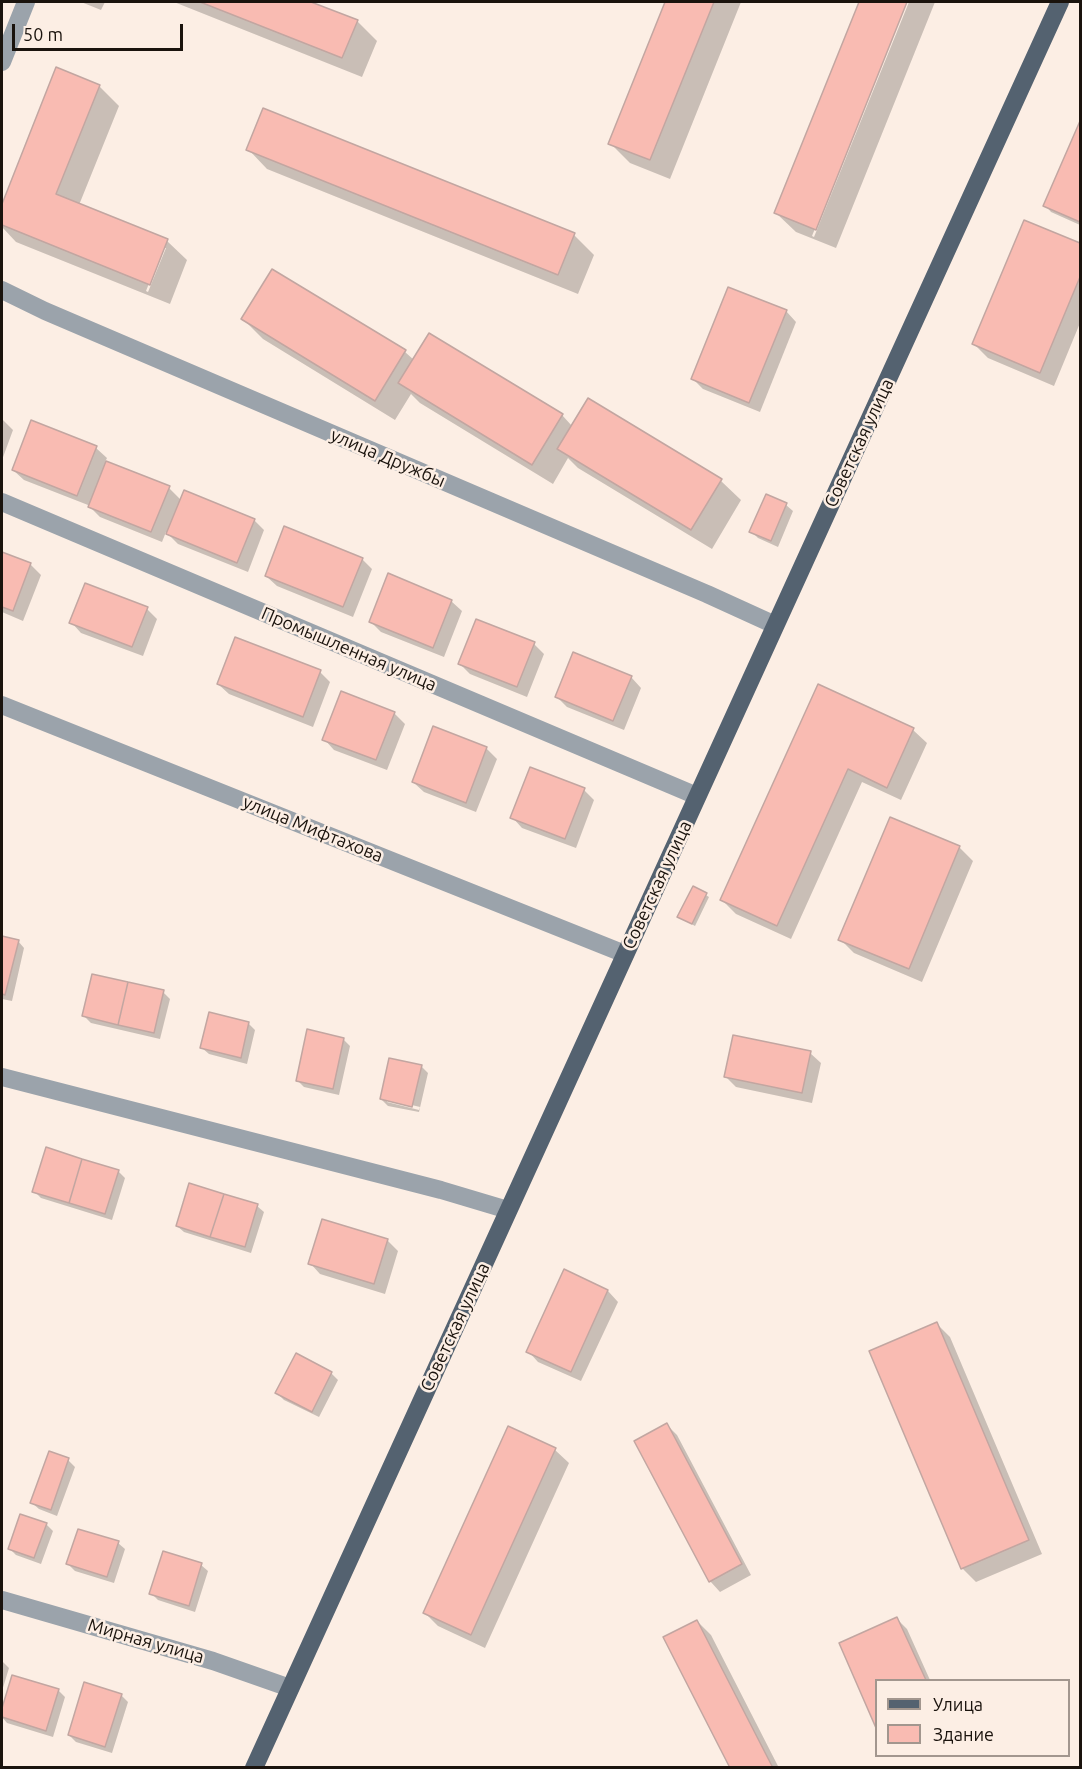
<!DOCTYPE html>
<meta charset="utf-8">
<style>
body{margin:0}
#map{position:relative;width:1082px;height:1769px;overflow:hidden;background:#fceee4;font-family:Ubuntu,sans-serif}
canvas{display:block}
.frame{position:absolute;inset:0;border:3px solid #1a130d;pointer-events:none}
.legend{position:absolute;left:875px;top:1679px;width:195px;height:78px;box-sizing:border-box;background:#fceee4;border:2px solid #a2968e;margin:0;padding:8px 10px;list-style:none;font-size:18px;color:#1a130d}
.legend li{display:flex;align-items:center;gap:12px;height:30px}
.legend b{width:30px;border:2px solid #a2968e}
.scale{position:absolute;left:12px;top:24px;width:171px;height:27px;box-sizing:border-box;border:3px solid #1a130d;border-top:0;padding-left:8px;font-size:18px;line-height:21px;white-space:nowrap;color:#1a130d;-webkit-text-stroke:4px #fceee4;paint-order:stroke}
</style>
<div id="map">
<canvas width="1082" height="1769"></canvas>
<div class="frame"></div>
<ul class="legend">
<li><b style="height:8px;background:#546270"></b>Улица</li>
<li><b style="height:16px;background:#f9bbb2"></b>Здание</li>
</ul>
<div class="scale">50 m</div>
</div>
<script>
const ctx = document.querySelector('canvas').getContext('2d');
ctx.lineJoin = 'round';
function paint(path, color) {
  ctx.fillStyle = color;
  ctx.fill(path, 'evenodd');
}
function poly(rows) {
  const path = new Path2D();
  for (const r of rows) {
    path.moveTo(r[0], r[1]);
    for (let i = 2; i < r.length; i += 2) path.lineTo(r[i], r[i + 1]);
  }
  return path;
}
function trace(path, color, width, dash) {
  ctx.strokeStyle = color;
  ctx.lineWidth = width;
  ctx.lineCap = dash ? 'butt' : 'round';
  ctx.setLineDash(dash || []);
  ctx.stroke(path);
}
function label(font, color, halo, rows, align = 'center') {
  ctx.font = font + ' Ubuntu,sans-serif';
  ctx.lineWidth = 5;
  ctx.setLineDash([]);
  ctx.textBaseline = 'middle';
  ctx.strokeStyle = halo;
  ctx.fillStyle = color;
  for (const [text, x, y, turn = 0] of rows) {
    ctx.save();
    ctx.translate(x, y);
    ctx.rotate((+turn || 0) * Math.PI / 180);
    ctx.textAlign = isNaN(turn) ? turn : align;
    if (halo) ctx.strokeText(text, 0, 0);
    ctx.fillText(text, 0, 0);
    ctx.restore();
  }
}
paint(poly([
 [81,2,105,2,101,10],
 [174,2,307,2,357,21,377,41,362,77],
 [667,2,741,2,670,179,630,163,610,143],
 [861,2,906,2,812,236,814,237,909,2,935,2,836,248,796,232,776,213],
 [57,69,99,86,119,106,79,205,167,241,187,260,170,304,16,242,2,227,2,208],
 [163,248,166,248,148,292,146,291],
 [1080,124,1080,225,1051,212,1045,205],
 [248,149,574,235,594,255,578,294,267,169],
 [1025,222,1080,245,1080,323,1054,386,988,358,974,344],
 [786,311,796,322,760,412,703,389,693,379],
 [243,319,405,352,414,360,429,335,562,415,572,426,588,400,721,481,741,500,712,549,578,468,568,458,553,484,420,403,411,394,395,420,263,339],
 [2,419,13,430,2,460],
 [96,448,107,458,105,462,169,488,181,500,254,520,264,530,248,572,178,544,166,532,162,542,100,517,88,505,24,480,13,470],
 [766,496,786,505,793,511,778,547,758,538,751,531],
 [2,553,31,565,41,575,23,621,2,612],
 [362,559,372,569,353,617,277,586,266,576],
 [451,601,462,611,444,657,381,632,370,621],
 [147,609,157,619,143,656,81,633,71,622],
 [534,644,544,654,527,697,470,674,460,664],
 [320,672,330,682,313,727,229,694,218,684],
 [631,677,641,688,624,730,567,707,557,697],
 [819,686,913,730,927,743,901,800,862,782,791,939,736,914,722,900],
 [394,713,405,724,387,770,334,750,324,739],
 [486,748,497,759,476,812,424,792,413,782],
 [584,790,594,800,576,848,522,828,512,817],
 [959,847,973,861,922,982,854,953,840,939],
 [694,888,709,897,695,926,679,917],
 [2,937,18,941,24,948,12,1001,2,999],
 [163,992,170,999,160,1039,91,1023,84,1016],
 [248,1023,255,1030,247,1064,209,1054,202,1048],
 [343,1039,350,1046,339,1095,304,1087,297,1080],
 [810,1053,821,1063,812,1103,736,1087,726,1077],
 [421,1066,428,1073,419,1112,388,1106,381,1099],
 [387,1099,420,1107,419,1110,387,1102],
 [118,1171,125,1178,112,1220,41,1198,34,1191],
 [257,1206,264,1212,251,1253,184,1232,177,1226],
 [323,1221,388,1241,398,1251,385,1294,320,1274,310,1263],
 [565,1271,608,1291,618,1302,581,1381,538,1362,528,1351],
 [936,1323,950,1337,1042,1554,976,1582,963,1569,871,1351],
 [331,1373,338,1380,319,1417,284,1400,277,1393],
 [667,1425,677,1435,751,1575,720,1592,710,1581],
 [555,1450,569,1463,485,1648,438,1626,425,1613],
 [68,1460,75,1467,57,1516,39,1509,32,1503],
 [46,1524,53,1531,41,1564,16,1555,9,1548],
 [118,1543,125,1549,114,1583,75,1571,68,1564],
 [201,1565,208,1571,195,1612,158,1600,151,1593],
 [897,1619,907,1629,930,1680,876,1680,876,1725,841,1644],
 [697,1621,711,1635,779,1768,732,1768],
 [2,1661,9,1668,2,1691],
 [13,1677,58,1690,65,1697,53,1737,7,1723,2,1717],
 [121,1695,128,1702,112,1753,76,1742,69,1735]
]), '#0003');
const building = poly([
 [200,2,311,2,358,20,342,58,200,2],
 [665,2,714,2,650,160,608,144,665,2],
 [859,2,907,2,816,230,774,213,859,2],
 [56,67,100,85,56,194,168,239,150,285,2,225,2,204,56,67],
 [263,108,575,233,558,275,246,150,263,108],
 [1080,121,1080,222,1043,206,1080,121],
 [1024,220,1080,243,1080,277,1040,373,972,344,1024,220],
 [272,269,406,350,375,401,241,319,272,269],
 [728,287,787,310,749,403,691,379,728,287],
 [429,333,563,414,532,465,398,383,429,333],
 [588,398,722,479,691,530,557,449,588,398],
 [31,420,97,446,77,496,12,470,31,420],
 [106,461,170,486,151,532,88,507,106,461],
 [184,490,255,519,237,563,166,534,184,490],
 [766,494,787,503,771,541,749,532,766,494],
 [284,526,363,558,343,607,265,576,284,526],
 [2,552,31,563,13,611,2,607,2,552],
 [388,573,452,600,433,648,369,622,388,573],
 [85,583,148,607,132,647,69,623,85,583],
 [476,619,535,642,517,687,458,664,476,619],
 [235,637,321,670,303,717,217,684,235,637],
 [573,652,632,676,613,721,555,697,573,652],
 [818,684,914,728,887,788,848,769,777,926,720,900,818,684],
 [341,691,395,712,376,760,322,740,341,691],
 [433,726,487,747,466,803,412,782,433,726],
 [530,767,585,788,565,839,510,818,530,767],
 [890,817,960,846,909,969,838,940,890,817],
 [693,886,707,893,692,924,677,917,693,886],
 [2,936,19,940,5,995,2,994,2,936],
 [92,974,128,982,118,1025,82,1016,92,974],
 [128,982,164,990,154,1033,118,1025,128,982],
 [209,1012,249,1022,241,1058,200,1048,209,1012],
 [307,1029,344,1038,333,1089,296,1081,307,1029],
 [733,1035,811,1051,802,1093,724,1077,733,1035],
 [389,1058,422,1065,412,1107,380,1099,389,1058],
 [46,1147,82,1159,69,1203,32,1192,46,1147],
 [82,1159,119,1170,105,1214,69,1203,82,1159],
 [189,1183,224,1194,210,1237,176,1226,189,1183],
 [224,1194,258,1204,245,1247,210,1237,224,1194],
 [322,1219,388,1239,374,1284,308,1264,322,1219],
 [564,1269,608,1290,571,1372,526,1352,564,1269],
 [937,1322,1029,1540,961,1569,869,1351,937,1322],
 [296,1353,332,1372,312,1412,275,1393,296,1353],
 [667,1423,742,1564,709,1582,634,1441,667,1423],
 [508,1426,556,1448,471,1635,423,1613,508,1426],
 [49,1451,69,1458,51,1510,30,1503,49,1451],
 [20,1514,47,1523,34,1558,8,1549,20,1514],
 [78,1529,119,1541,107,1577,66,1564,78,1529],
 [163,1551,202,1563,189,1606,149,1594,163,1551],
 [897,1617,926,1680,876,1680,876,1728,839,1643,897,1617],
 [697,1620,773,1768,730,1768,663,1637,697,1620],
 [12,1675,59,1689,46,1731,2,1717,2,1708,12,1675],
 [84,1682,122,1694,105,1747,68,1735,84,1682]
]);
paint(building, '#f9bbb2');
trace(building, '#c2a6a1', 1.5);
trace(poly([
 [2,62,26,2],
 [2,290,45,311,707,594,775,625],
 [2,502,697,796],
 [2,705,625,954],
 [2,1077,441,1190,508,1210],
 [2,1600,213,1661,290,1688]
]), '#9ba3ab', 18);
trace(poly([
 [254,1768,1060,2]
]), '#546270', 18);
label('18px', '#1a130d', '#fceee4', [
 ["Советская улица",859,443,-65],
 ["улица Дружбы",388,458,23],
 ["Промышленная улица",349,649,23],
 ["улица Мифтахова",313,829,22],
 ["Советская улица",657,885,-65],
 ["Советская улица",455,1327,-65],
 ["Мирная улица",146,1641,16]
]);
</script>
